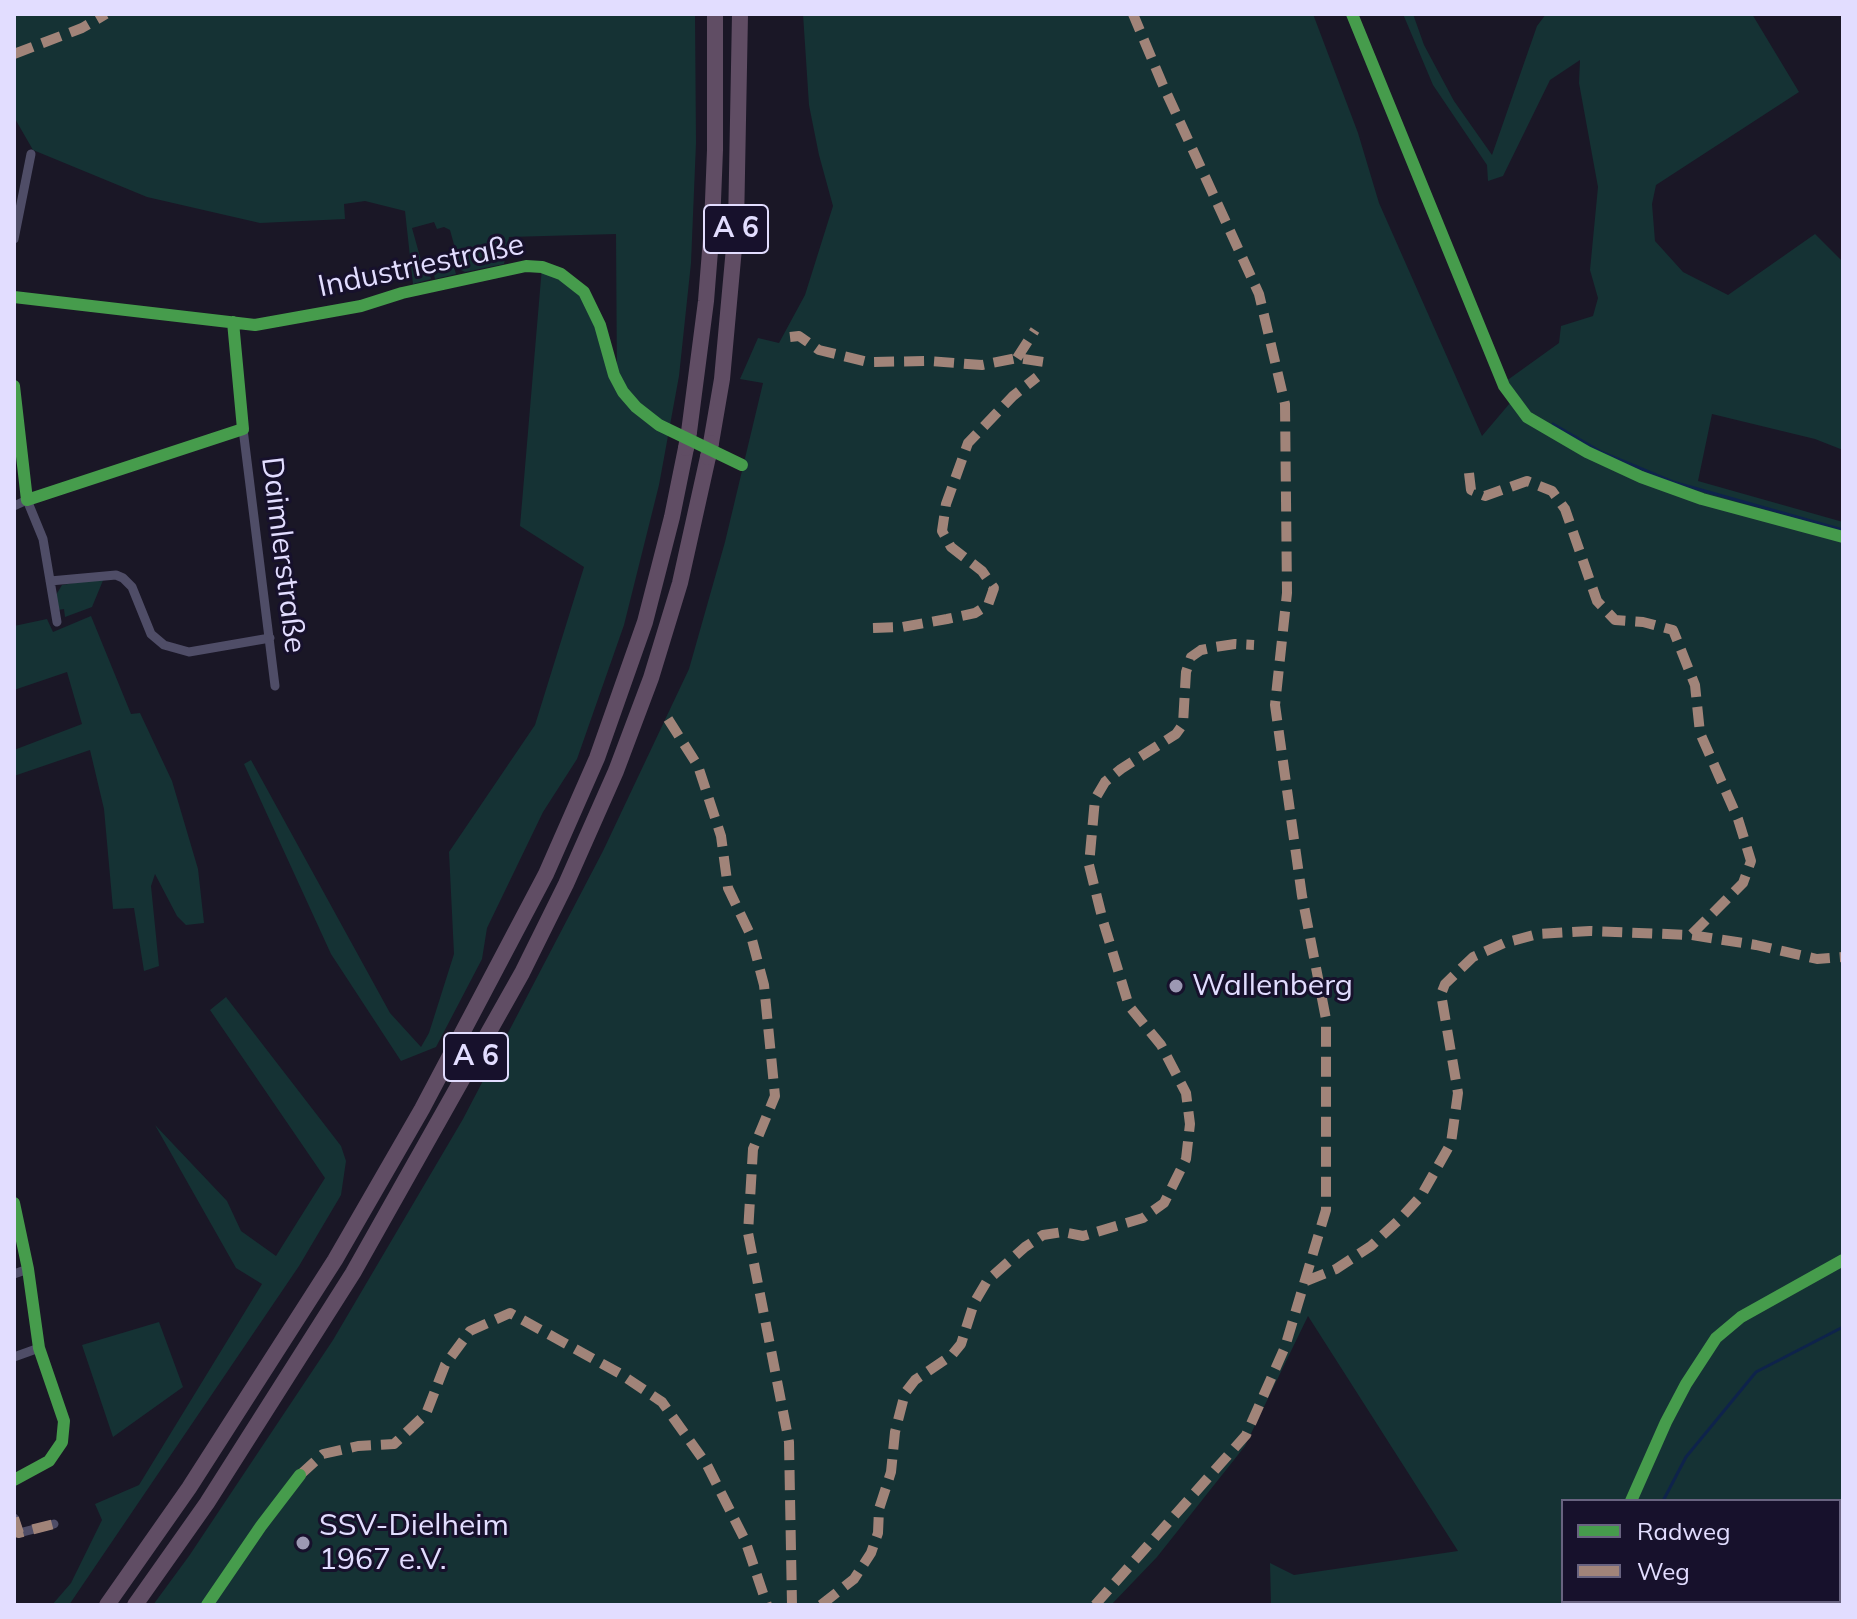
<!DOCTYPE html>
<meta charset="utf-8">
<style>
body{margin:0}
#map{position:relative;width:1857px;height:1619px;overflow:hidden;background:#1a1726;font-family:Mulish,sans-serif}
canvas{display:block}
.frame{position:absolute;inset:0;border:16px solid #e2ddff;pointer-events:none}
.legend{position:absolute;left:1561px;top:1499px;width:280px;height:104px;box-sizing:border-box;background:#17112c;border:2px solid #686380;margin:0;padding:10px 14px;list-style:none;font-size:24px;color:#e2ddff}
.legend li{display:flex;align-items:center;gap:16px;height:40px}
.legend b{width:40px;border:2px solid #686380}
</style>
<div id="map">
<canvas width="1857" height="1619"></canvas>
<div class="frame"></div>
<ul class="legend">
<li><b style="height:10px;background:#469c4c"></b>Radweg</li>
<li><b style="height:10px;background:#a18479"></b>Weg</li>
</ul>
</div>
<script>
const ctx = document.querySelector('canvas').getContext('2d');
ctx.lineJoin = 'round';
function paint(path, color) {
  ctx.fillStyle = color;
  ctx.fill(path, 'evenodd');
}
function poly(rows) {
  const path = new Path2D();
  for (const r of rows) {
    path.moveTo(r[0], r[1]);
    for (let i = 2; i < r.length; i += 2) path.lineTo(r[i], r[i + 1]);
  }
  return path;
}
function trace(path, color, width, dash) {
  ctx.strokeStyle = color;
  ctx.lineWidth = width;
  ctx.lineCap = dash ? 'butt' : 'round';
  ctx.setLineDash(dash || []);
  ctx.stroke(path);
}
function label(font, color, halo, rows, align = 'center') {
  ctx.font = font + ' Mulish,sans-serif';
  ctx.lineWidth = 6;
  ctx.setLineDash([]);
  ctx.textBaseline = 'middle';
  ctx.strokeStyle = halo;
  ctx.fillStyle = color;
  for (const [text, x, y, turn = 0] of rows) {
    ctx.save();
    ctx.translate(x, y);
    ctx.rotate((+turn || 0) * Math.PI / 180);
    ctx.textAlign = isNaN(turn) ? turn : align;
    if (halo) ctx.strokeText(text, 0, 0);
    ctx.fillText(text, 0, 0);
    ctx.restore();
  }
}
paint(poly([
 [14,14,695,14,696,143,691,263,679,376,659,485,624,625,577,759,543,812,487,928,482,959,436,1047,401,1061,331,954,244,764,251,760,390,1013,421,1047,429,1033,454,954,449,852,535,725,584,567,520,526,542,267,584,292,617,384,616,234,509,237,504,264,465,272,461,270,450,230,444,227,437,229,434,222,412,228,422,264,427,264,431,279,413,284,405,211,365,201,344,204,345,219,260,223,147,197,33,150,14,117],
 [803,14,1313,14,1358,133,1379,203,1482,436,1510,403,1502,384,1559,343,1561,326,1593,316,1598,298,1590,270,1598,187,1579,83,1580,60,1550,80,1503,176,1488,181,1487,165,1433,85,1403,14,1413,14,1424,45,1454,101,1492,155,1537,26,1546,14,1752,14,1799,92,1656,185,1652,204,1655,241,1683,272,1728,295,1815,234,1843,262,1843,450,1815,439,1712,414,1698,481,1843,522,1843,1605,1271,1605,1270,1563,1294,1575,1458,1551,1308,1316,1245,1446,1157,1557,1111,1605,153,1605,189,1556,333,1340,463,1119,603,851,689,669,725,542,763,383,740,379,758,338,779,343,805,295,833,206,819,155,809,105],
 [1563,1501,1839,1501,1839,1601,1563,1601],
 [451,257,456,274,435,279,431,263],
 [104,578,92,607,65,617,64,609,58,610,56,595,62,585],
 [91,616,131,714,140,713,172,781,198,869,204,923,186,925,177,916,155,874,151,886,159,966,144,971,134,908,113,909,104,809,90,750,14,776,14,750,82,724,67,672,14,690,14,626,47,619,53,632],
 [226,997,341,1146,346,1161,341,1195,299,1266,69,1605,52,1605,71,1583,102,1520,95,1504,139,1485,262,1284,236,1268,155,1125,227,1201,241,1231,276,1256,325,1178,210,1010],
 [159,1322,183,1387,113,1437,82,1345]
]), '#153234');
trace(poly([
 [1553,424,1601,452,1673,482,1843,530],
 [1663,1501,1686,1457,1756,1372,1843,1327],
 [1610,1605,1612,1601]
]), '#0e234b', 3);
trace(poly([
 [14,239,31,154],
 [14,297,255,325,361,306,402,293,526,266,542,267,561,274,584,292,600,325,614,375,623,392,636,407,659,425,742,465],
 [14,386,27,500,243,429,233,322],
 [243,429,275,686],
 [14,506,27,500,43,539,57,622],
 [50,581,116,575,123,578,132,587,151,634,164,645,189,652,270,638],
 [14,1203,28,1269,39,1348,64,1421,62,1442,49,1461,14,1480],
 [14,1274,28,1269],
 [14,1357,39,1348],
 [1631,1501,1666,1422,1686,1384,1716,1338,1741,1317,1843,1260],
 [14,1518,19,1533,54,1524],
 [207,1605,261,1526,300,1475],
 [1581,1605,1583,1601]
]), '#4f4d67', 9);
trace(poly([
 [689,432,706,301,712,226,715,150,715,14],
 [711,443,722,379,736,226,740,14],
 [107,1605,189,1488,335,1260,422,1109,546,874,597,758,645,622,672,517,686,448],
 [135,1605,207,1503,353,1273,522,973,566,884,616,771,651,678,680,583,708,457]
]), '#604d64', 16);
trace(poly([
 [686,448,689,432],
 [708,457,711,443]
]), '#604d64', 16);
trace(poly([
 [14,54,82,28,106,14],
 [790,337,799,336,819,350,868,362,929,361,982,365,1017,358,1044,362],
 [1017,358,1035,330],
 [1469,473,1471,490,1485,496,1527,481,1552,491,1565,509,1597,601,1615,620,1643,622,1673,630,1695,685,1700,733,1738,819,1751,861,1743,883,1691,935],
 [873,628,902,627,947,619,975,613,988,605,994,588,982,571,951,547,942,531,946,504,968,443,1013,396,1037,377],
 [668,719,698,766,721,836,728,888,751,936,764,985,775,1096,753,1149,748,1233,789,1442,792,1605],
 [1306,1281,1336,1269,1371,1246,1401,1218,1421,1196,1451,1143,1458,1093,1441,994,1445,984,1473,957,1504,943,1538,934,1590,931,1691,935,1756,945,1817,959,1843,957],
 [300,1475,323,1454,358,1446,394,1444,426,1414,445,1365,470,1331,510,1313,619,1373,662,1402,707,1465,745,1540,767,1605],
 [14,1518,19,1533,54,1524],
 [821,1605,854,1579,871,1553,878,1533,879,1509,891,1472,895,1432,905,1393,915,1380,952,1355,961,1344,974,1303,987,1281,1025,1247,1043,1235,1063,1232,1083,1236,1143,1218,1164,1203,1186,1159,1190,1124,1186,1093,1161,1045,1129,1006,1103,921,1089,865,1095,799,1105,782,1121,769,1176,734,1183,724,1186,672,1191,657,1201,650,1215,647,1235,644,1254,645],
 [1095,1605,1246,1435,1285,1347,1326,1210,1326,1019,1302,896,1275,705,1287,593,1285,404,1259,294,1162,83,1133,14]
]), '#a18479', 10, [20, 10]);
trace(poly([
 [1352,14,1504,386,1527,417,1587,452,1641,477,1702,499,1843,537],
 [14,297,255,325,361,306,402,293,526,266,542,267,561,274,584,292,600,325,614,375,623,392,636,407,659,425,742,465],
 [14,386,27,500,243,429,233,322],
 [14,1203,28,1269,39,1348,64,1421,62,1442,49,1461,14,1480],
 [1631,1501,1666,1422,1686,1384,1716,1338,1741,1317,1843,1260],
 [207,1605,261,1526,300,1475]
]), '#469c4c', 12);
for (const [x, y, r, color] of [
 [1176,986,8,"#9c98b3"],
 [303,1543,8,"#9c98b3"]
]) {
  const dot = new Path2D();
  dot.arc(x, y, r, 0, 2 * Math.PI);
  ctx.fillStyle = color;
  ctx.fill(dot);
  trace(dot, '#17112c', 3);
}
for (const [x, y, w] of [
 [736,229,64],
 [476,1057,64]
]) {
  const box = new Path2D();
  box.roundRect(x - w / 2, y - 24, w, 48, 6);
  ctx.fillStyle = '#17112c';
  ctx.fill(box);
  trace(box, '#e2ddff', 2);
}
label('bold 28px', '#e2ddff', null, [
 ["A 6",736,229],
 ["A 6",476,1057]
]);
label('30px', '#e2ddff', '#17112c', [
 ["Industriestraße",421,266,-12],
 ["Daimlerstraße",283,555,83]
]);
label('30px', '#e2ddff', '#17112c', [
 ["Wallenberg",1192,986],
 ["SSV-Dielheim",319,1526],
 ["1967 e.V.",319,1560]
], 'left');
</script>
